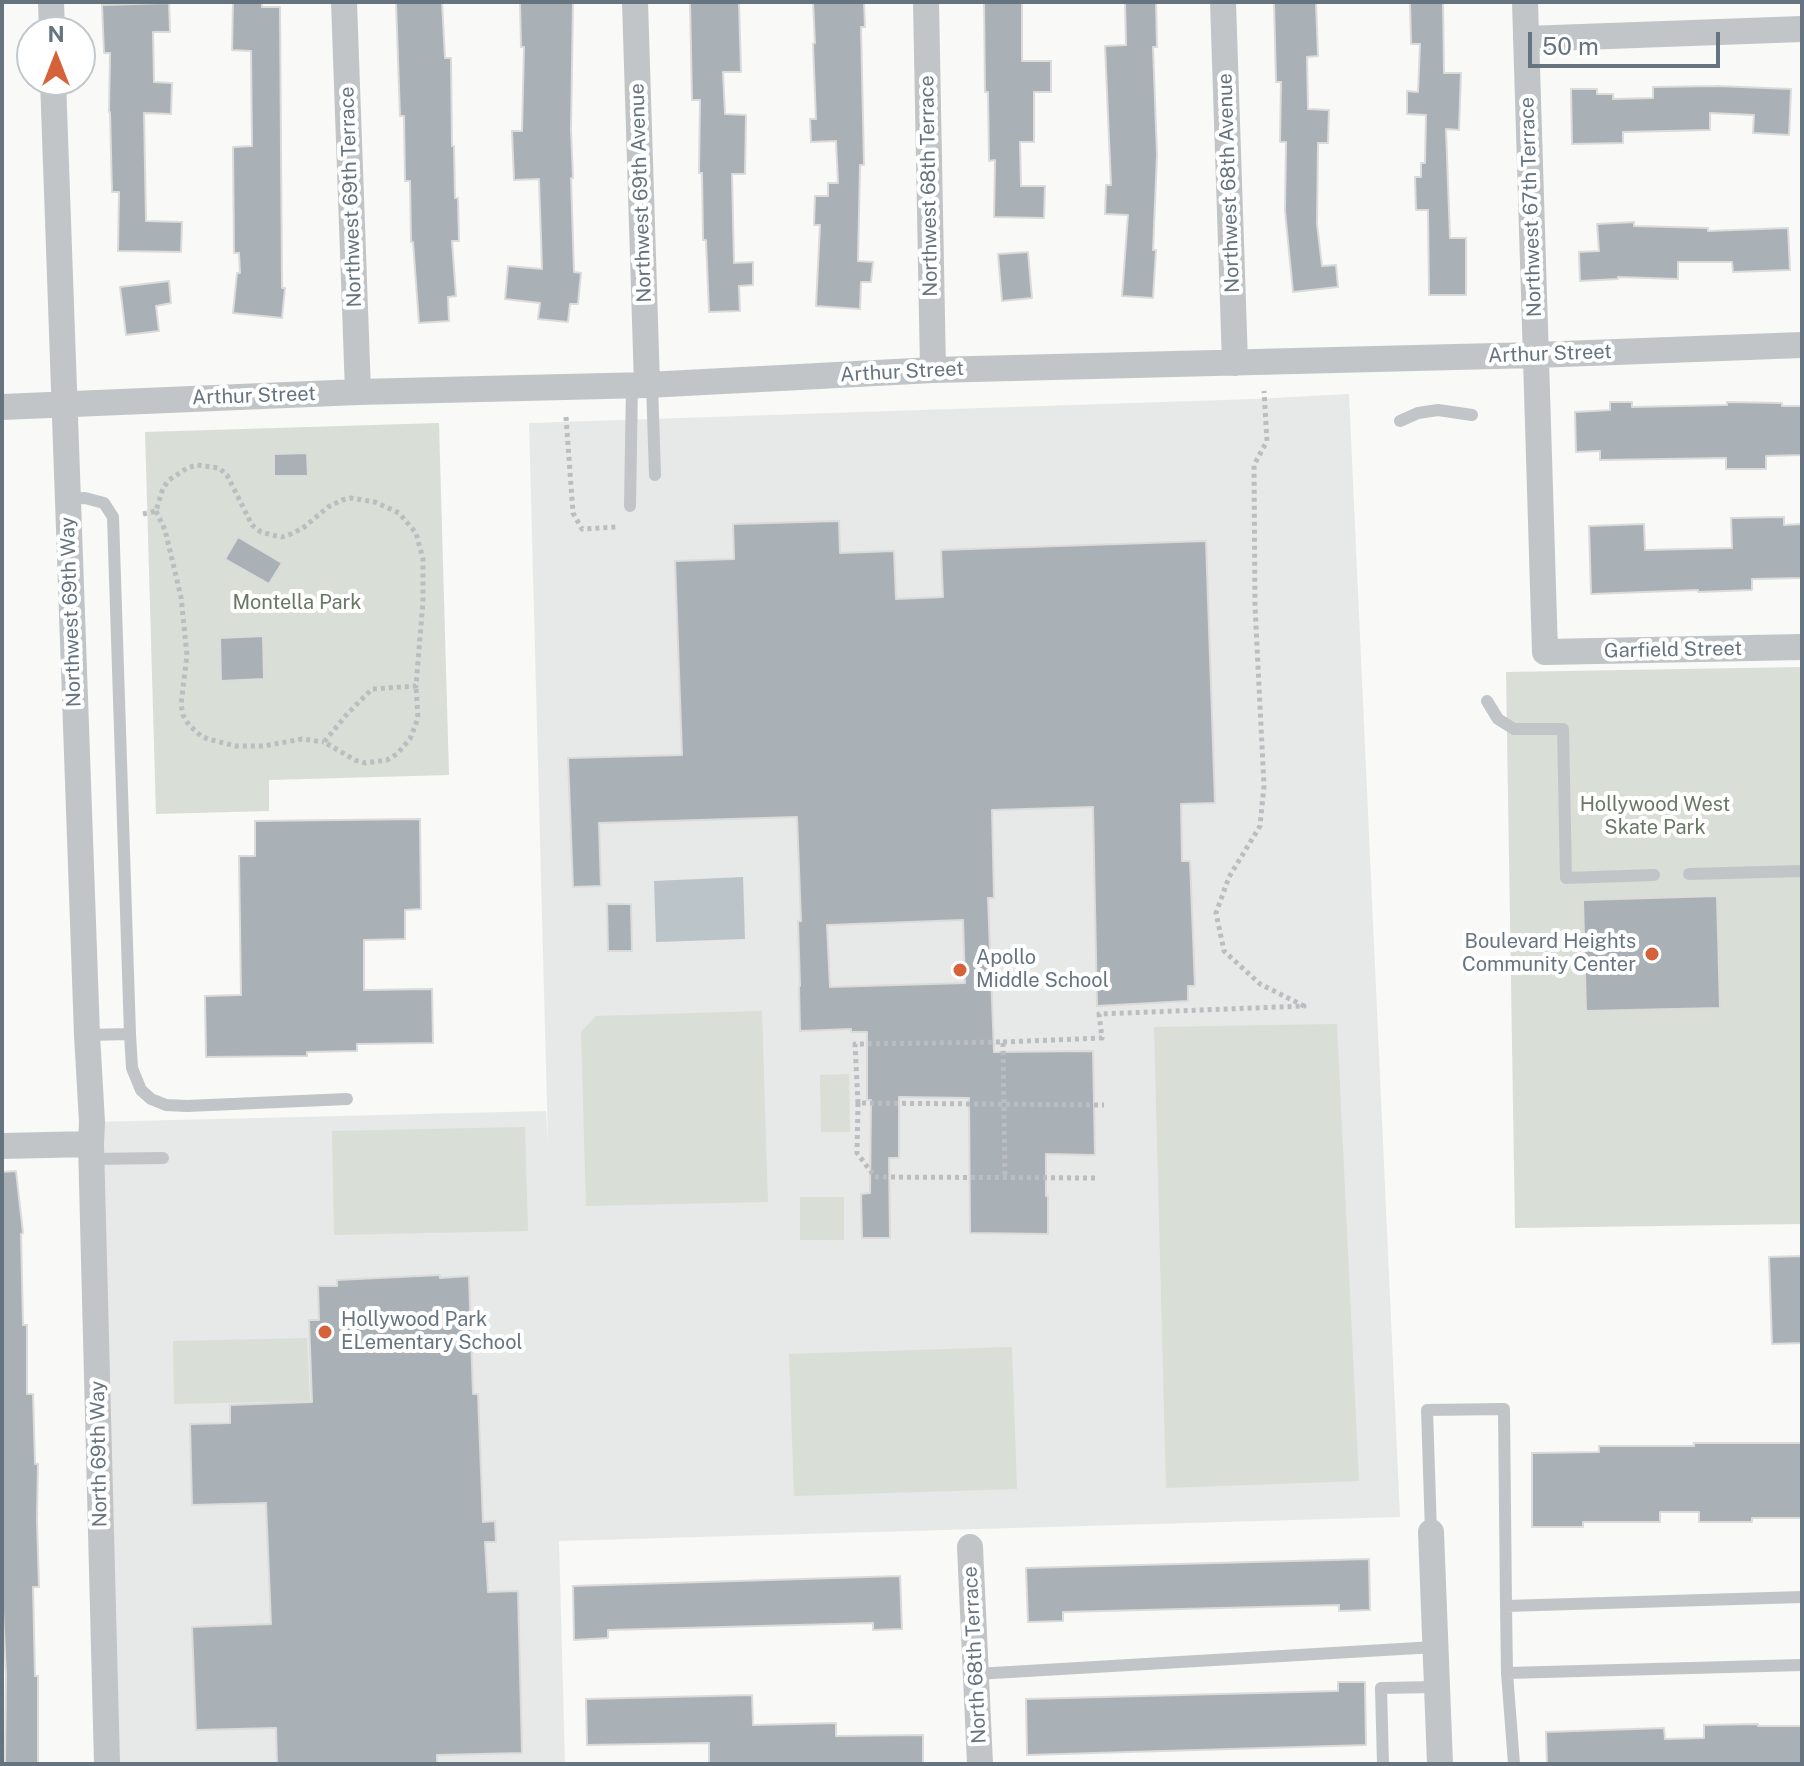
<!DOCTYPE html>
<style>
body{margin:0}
#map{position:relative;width:1804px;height:1766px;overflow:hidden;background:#f9f9f7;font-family:"Public Sans",sans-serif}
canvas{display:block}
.frame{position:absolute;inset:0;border:4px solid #667480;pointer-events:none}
.north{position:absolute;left:16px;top:16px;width:80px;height:80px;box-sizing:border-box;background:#fff;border:2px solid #c2c7cc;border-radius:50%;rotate:0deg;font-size:22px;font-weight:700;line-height:32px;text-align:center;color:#667480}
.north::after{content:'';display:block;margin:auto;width:28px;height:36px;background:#d6623a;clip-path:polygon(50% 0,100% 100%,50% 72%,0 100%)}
.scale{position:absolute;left:1528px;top:32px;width:192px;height:36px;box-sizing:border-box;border:4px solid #667480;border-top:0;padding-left:10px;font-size:24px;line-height:28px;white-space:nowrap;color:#667480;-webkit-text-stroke:6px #fff;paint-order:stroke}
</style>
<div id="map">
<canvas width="1804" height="1766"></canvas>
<div class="frame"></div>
<div class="north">N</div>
<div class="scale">50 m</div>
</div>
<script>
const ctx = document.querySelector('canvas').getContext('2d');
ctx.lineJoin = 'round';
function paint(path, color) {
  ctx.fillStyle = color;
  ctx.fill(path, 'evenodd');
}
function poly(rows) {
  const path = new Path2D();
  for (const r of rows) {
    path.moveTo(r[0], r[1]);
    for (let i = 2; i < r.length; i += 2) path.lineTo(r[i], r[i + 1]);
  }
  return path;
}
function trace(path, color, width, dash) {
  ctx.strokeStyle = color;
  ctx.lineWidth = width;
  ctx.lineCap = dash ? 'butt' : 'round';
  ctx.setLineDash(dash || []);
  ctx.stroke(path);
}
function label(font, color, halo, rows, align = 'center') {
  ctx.font = font + ' "Public Sans",sans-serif';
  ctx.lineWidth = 8;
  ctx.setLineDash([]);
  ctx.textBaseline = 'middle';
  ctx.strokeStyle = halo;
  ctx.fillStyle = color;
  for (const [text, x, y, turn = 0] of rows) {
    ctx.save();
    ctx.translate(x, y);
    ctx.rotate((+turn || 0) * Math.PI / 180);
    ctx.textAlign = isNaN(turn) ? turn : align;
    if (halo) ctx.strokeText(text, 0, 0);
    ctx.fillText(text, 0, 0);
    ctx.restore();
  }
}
paint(poly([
 [1349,394,1400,1517,559,1541,565,1764,107,1764,92,1122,546,1111,548,1143,529,423,1254,399]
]), '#e7e8e8');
paint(poly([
 [439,423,449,775,269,780,269,811,156,814,145,432],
 [1802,667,1802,1224,1515,1228,1506,672],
 [762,1011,768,1202,586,1206,581,1032,596,1016],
 [1337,1024,1359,1481,1166,1488,1154,1027],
 [849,1074,850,1132,821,1132,820,1075],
 [525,1127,528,1231,334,1235,332,1131],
 [800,1197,844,1197,844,1240,800,1240],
 [307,1338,310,1401,174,1404,173,1341],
 [1012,1347,1017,1489,794,1496,789,1354]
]), '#d9ded6');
paint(poly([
 [743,877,745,939,656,942,654,881]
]), '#bbc5c9');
const building = poly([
 [233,2,262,2,262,7,280,7,282,288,285,288,282,318,233,313,237,273,240,273,239,253,234,253,233,147,252,146,251,51,232,50,233,2],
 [396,2,442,2,445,58,451,58,452,146,454,146,455,198,458,198,459,241,452,241,456,296,448,297,449,321,419,323,413,242,411,242,410,181,405,181,404,116,400,116,396,2],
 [520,2,573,2,571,130,573,178,571,178,574,272,581,273,578,304,570,304,568,322,538,319,540,303,505,299,508,266,542,269,539,179,514,180,512,131,522,131,524,47,521,47,520,2],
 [690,2,739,2,741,72,723,72,725,114,746,115,745,174,732,174,734,263,753,262,753,285,739,286,740,311,709,312,706,240,703,240,702,173,699,173,700,100,692,100,690,2],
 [813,2,864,2,865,27,861,27,864,165,860,165,858,261,873,262,871,282,861,282,860,309,816,306,820,225,814,225,815,196,828,196,828,183,838,183,836,141,811,142,810,119,816,119,813,44,815,43,813,2],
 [984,2,1022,2,1022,61,1051,61,1051,92,1034,92,1034,142,1020,142,1021,186,1045,186,1044,218,994,217,995,160,989,161,988,92,985,92,984,2],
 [1125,2,1156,2,1157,47,1153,47,1157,155,1153,250,1156,250,1153,298,1122,296,1128,215,1105,214,1106,185,1111,185,1105,46,1126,45,1125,2],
 [1274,2,1316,2,1318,56,1307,57,1308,109,1329,110,1328,143,1318,143,1317,224,1322,266,1336,265,1338,287,1293,292,1285,211,1286,142,1280,142,1281,82,1276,82,1274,2],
 [1410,2,1443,2,1444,73,1461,73,1459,130,1446,129,1450,238,1466,238,1466,295,1429,295,1428,210,1416,210,1415,177,1421,177,1421,163,1425,163,1426,115,1407,114,1407,91,1418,92,1420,44,1411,44,1410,2],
 [169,3,170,32,153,32,154,82,172,83,171,114,144,113,146,221,182,222,181,252,118,251,119,192,112,192,110,112,109,112,110,53,104,53,102,5,169,3],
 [1717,86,1791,89,1789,135,1753,133,1754,115,1710,113,1710,130,1623,132,1623,143,1572,144,1571,89,1597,89,1597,94,1613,94,1613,99,1653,98,1653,87,1717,86],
 [1634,222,1634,226,1708,228,1708,231,1788,228,1790,270,1733,272,1732,262,1678,262,1678,279,1618,277,1618,279,1580,281,1579,252,1599,251,1597,224,1634,222],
 [1028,252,1032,298,1002,301,998,254,1028,252],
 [169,281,171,303,156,306,159,331,126,335,120,287,169,281],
 [1610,402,1632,402,1632,407,1727,405,1727,402,1782,403,1782,406,1802,406,1802,455,1766,456,1766,469,1726,469,1726,458,1600,460,1600,451,1576,452,1575,412,1610,410,1610,402],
 [307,453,308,476,274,476,274,454,307,453],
 [1784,517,1784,525,1802,524,1802,578,1752,579,1752,590,1698,592,1698,590,1591,594,1589,526,1644,524,1645,550,1732,548,1731,518,1784,517],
 [839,521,840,553,894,551,896,599,943,597,941,550,1206,541,1215,803,1181,804,1182,861,1190,861,1195,986,1188,986,1188,1001,1097,1006,1093,807,992,810,994,898,988,898,994,1052,1093,1051,1095,1155,1046,1154,1046,1196,1048,1196,1048,1234,970,1233,969,1098,899,1097,899,1158,889,1158,890,1238,862,1238,861,1194,870,1193,871,1100,867,1100,867,1032,851,1032,851,1029,800,1031,799,986,800,986,798,921,801,921,797,817,599,823,601,886,573,887,568,758,682,755,675,561,734,559,733,524,839,521],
 [963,920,965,983,830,987,827,925,963,920],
 [238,537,282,563,269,584,225,559,238,537],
 [263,636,264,679,221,681,220,638,263,636],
 [420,819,421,909,405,910,405,939,364,940,364,990,432,989,433,1043,357,1044,357,1051,307,1052,307,1056,206,1057,205,996,241,995,239,856,255,856,255,821,420,819],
 [1717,896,1720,1008,1586,1011,1583,900,1717,896],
 [607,904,631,904,632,951,608,951,607,904],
 [16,1171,23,1233,21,1234,23,1325,27,1325,27,1394,33,1394,35,1464,38,1464,37,1519,39,1587,33,1587,35,1676,38,1676,38,1764,5,1764,6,1675,2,1588,2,1172,16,1171],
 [1802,1256,1802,1343,1772,1344,1769,1257,1802,1256],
 [440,1275,440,1278,469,1276,473,1394,478,1394,483,1522,495,1521,496,1542,485,1542,488,1592,518,1591,522,1753,437,1755,437,1764,277,1764,276,1728,196,1730,192,1627,271,1624,266,1503,192,1505,190,1424,230,1423,230,1405,312,1402,309,1320,319,1320,318,1286,337,1286,337,1280,440,1275],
 [1694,1443,1802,1443,1802,1518,1752,1518,1752,1522,1699,1522,1699,1512,1660,1512,1660,1522,1583,1522,1583,1527,1532,1527,1532,1453,1599,1452,1599,1446,1694,1446,1694,1443],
 [1369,1559,1370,1610,1339,1611,1339,1605,1063,1612,1063,1621,1028,1622,1026,1568,1369,1559],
 [900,1576,902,1629,873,1630,873,1623,608,1630,608,1638,574,1640,573,1586,900,1576],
 [1338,1682,1365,1682,1366,1745,1027,1755,1026,1699,1338,1691,1338,1682],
 [752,1695,753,1725,836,1723,836,1736,923,1735,923,1764,709,1764,709,1743,587,1745,586,1699,752,1695],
 [1758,1724,1758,1726,1802,1726,1802,1764,1547,1764,1546,1732,1664,1728,1665,1739,1704,1738,1704,1725,1758,1724]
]);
paint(building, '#a9b0b6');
trace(building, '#dbdbd9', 2);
trace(poly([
 [566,417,573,513,582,529,617,527],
 [156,511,165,530,181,597,187,655,181,704,183,715,189,725,201,736,208,739,235,746,264,746,302,739,324,742],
 [143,514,156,511,163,488,169,480,187,468,197,465,219,468,227,475,252,525,261,532,272,535,282,537,291,534,303,528,328,507,342,500,351,498,375,502,399,513,416,533,423,559,423,601,416,686,372,689,348,713,324,742,355,760,365,763,387,760,397,754,410,739,418,718,416,686],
 [1003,1042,1102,1038,1099,1014,1304,1006,1260,984,1224,951,1216,913,1229,877,1260,826,1264,786,1255,606,1254,465,1267,441,1264,391],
 [858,1103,855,1044,1003,1042,1005,1178],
 [1095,1178,875,1177,857,1153,858,1103,1104,1105]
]), '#bbbec0', 5, [4, 4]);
trace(poly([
 [652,384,655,475],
 [1400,421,1418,413,1438,410,1472,415],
 [67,499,85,498,104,503,113,517,130,1034,132,1068,141,1090,151,1099,166,1105,187,1106,347,1099],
 [630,506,632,385],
 [1487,701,1498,719,1514,729,1563,729,1566,878,1654,875],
 [1689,874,1802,871],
 [87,1035,130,1034],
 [91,1159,163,1158],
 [1431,1532,1427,1410,1504,1409,1506,1606],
 [1802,1597,1506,1606,1507,1673,1802,1665],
 [1507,1673,1514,1764],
 [976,1674,1435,1647],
 [1383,1764,1381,1688,1436,1687]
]), '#c1c5c8', 12);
trace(poly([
 [51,2,52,32],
 [344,2,358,392],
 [635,2,647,385],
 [926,2,933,370],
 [1223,2,1235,363],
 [1525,2,1545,652,1802,647],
 [1526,39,1802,29],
 [53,80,87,1035,92,1122,91,1144,107,1764],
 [2,407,358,392,647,385,933,370,1536,355,1802,345],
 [2,1146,91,1144],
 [1431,1532,1440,1764],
 [970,1547,980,1764]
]), '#c1c5c8', 26);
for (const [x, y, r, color] of [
 [1652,954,8,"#d6623a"],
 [960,970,8,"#d6623a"],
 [325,1332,8,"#d6623a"]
]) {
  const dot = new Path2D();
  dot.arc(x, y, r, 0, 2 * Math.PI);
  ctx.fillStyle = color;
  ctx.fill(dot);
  trace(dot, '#fff', 3);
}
label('20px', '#667480', '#fff', [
 ["Northwest 68th Avenue",1229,183,-92],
 ["Northwest 68th Terrace",929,186,-91],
 ["Northwest 69th Avenue",641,193,-92],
 ["Northwest 69th Terrace",351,197,-92],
 ["Northwest 67th Terrace",1531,207,-92],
 ["Arthur Street",1550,354,-2],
 ["Arthur Street",902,372,-3],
 ["Arthur Street",254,396,-2],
 ["Northwest 69th Way",71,612,-92],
 ["Garfield Street",1673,650,-1],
 ["North 69th Way",99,1454,-91],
 ["North 68th Terrace",975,1655,-93]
]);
label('20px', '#687865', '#fff', [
 ["Montella Park",297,603],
 ["Hollywood West",1655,805],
 ["Skate Park",1655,828]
]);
label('20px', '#667480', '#fff', [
 ["Boulevard Heights",1636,942,"right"],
 ["Community Center",1636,965,"right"],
 ["Apollo",976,958],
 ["Middle School",976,981],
 ["Hollywood Park",341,1320],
 ["ELementary School",341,1343]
], 'left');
</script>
